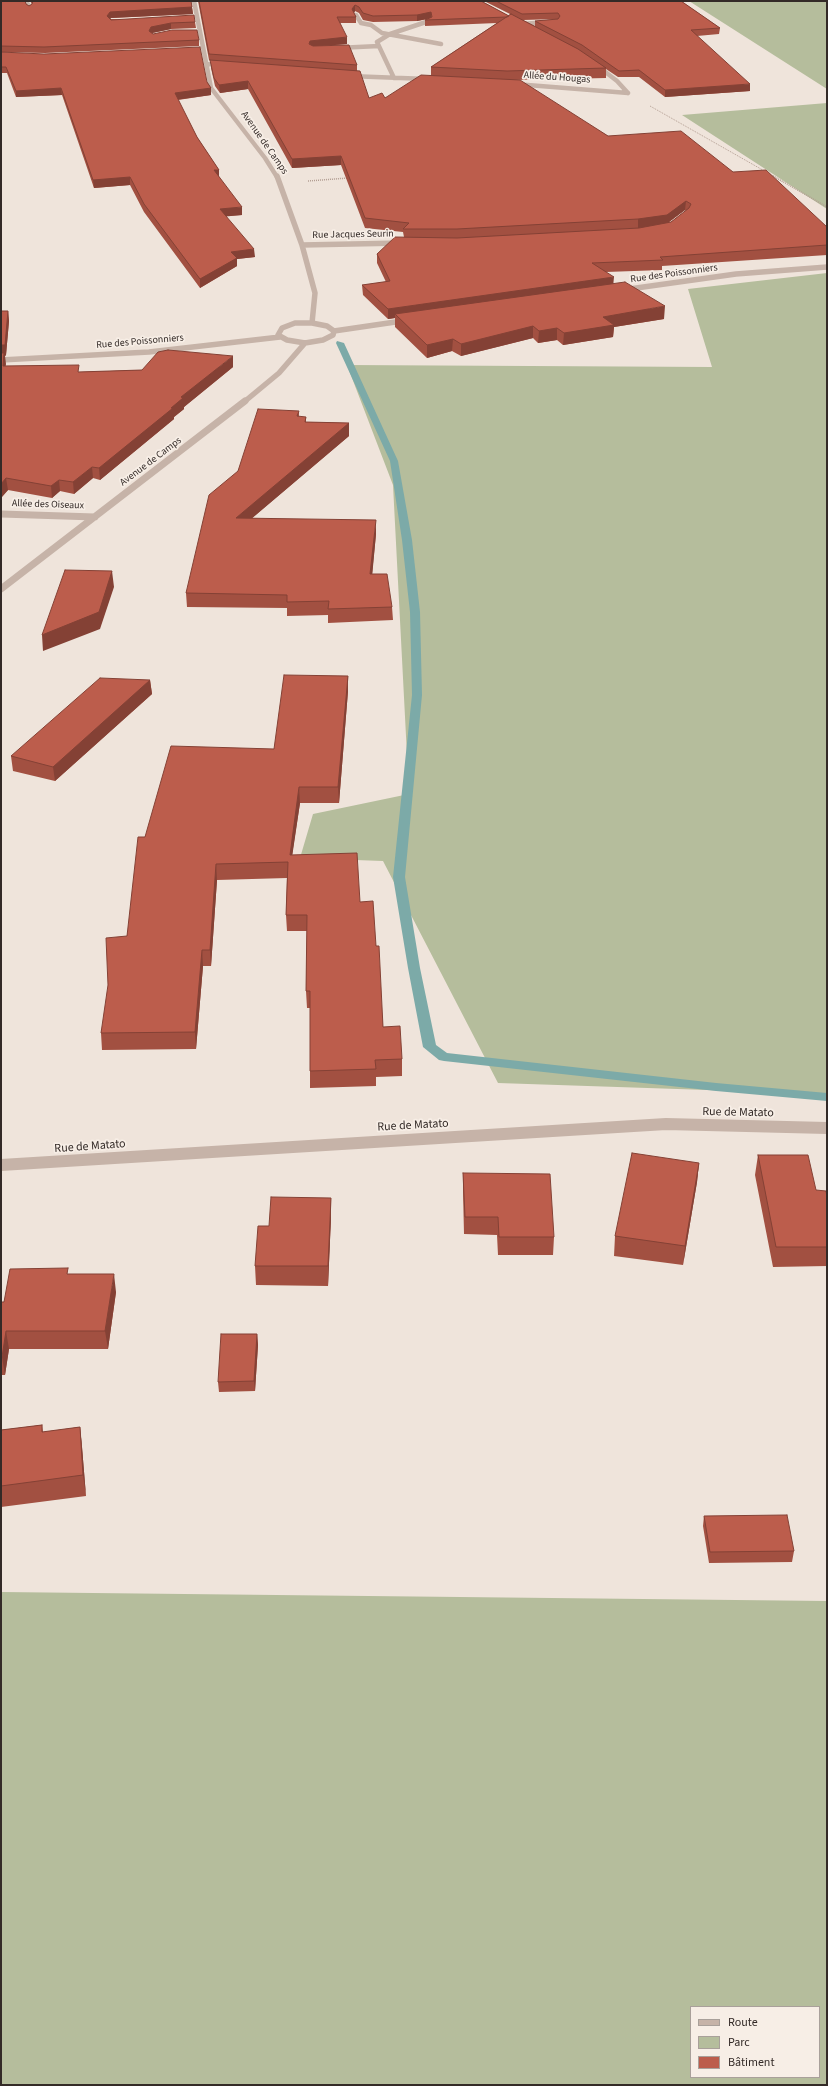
<!DOCTYPE html>
<meta charset="utf-8">
<style>
body{margin:0}
#map{position:relative;width:828px;height:2086px;overflow:hidden;background:#efe4db;font-family:"Source Sans 3",sans-serif}
canvas{display:block}
.frame{position:absolute;inset:0;border:2px solid #332a27;pointer-events:none}
.legend{position:absolute;left:690px;top:2006px;width:130px;height:72px;box-sizing:border-box;background:#f7eee6;border:1px solid #a9a09a;margin:0;padding:5px 7px;list-style:none;font-size:12px;color:#332a27}
.legend li{display:flex;align-items:center;gap:8px;height:20px}
.legend b{width:20px;border:1px solid #a9a09a}
</style>
<div id="map">
<canvas width="828" height="2086"></canvas>
<div class="frame"></div>
<ul class="legend">
<li><b style="height:5px;background:#c6b3a8"></b>Route</li>
<li><b style="height:11px;background:#b5bd9c"></b>Parc</li>
<li><b style="height:11px;background:#bc5d4c"></b>Bâtiment</li>
</ul>
</div>
<script>
const ctx = document.querySelector('canvas').getContext('2d');
ctx.lineJoin = 'round';
function paint(path, color) {
  ctx.fillStyle = color;
  ctx.fill(path, 'evenodd');
}
function poly(rows) {
  const path = new Path2D();
  for (const r of rows) {
    path.moveTo(r[0], r[1]);
    for (let i = 2; i < r.length; i += 2) path.lineTo(r[i], r[i + 1]);
  }
  return path;
}
function trace(path, color, width, dash) {
  ctx.strokeStyle = color;
  ctx.lineWidth = width;
  ctx.lineCap = dash ? 'butt' : 'round';
  ctx.setLineDash(dash || []);
  ctx.stroke(path);
}
function label(font, color, halo, rows, align = 'center') {
  ctx.font = font + ' "Source Sans 3",sans-serif';
  ctx.lineWidth = 3.5;
  ctx.setLineDash([]);
  ctx.textBaseline = 'middle';
  ctx.strokeStyle = halo;
  ctx.fillStyle = color;
  for (const [text, x, y, turn = 0] of rows) {
    ctx.save();
    ctx.translate(x, y);
    ctx.rotate((+turn || 0) * Math.PI / 180);
    ctx.textAlign = isNaN(turn) ? turn : align;
    if (halo) ctx.strokeText(text, 0, 0);
    ctx.fillText(text, 0, 0);
    ctx.restore();
  }
}
paint(poly([
 [689,1,827,1,827,89],
 [827,103,827,209,682,115],
 [827,273,827,1094,498,1083,383,861,300,858,313,814,409,794,393,485,347,365,712,367,688,289],
 [1,1592,827,1601,827,2085,1,2085],
 [691,2007,819,2007,819,2077,691,2077]
]), '#b5bd9c');
paint(poly([
 [337,341,344,343,398,461,412,540,420,612,422,695,405,877,420,968,436,1045,447,1053,716,1083,827,1093,827,1101,716,1091,444,1061,439,1060,423,1047,408,968,393,877,412,695,410,612,402,540,390,461,336,343,337,341]
]), '#7caaa8');
trace(poly([
 [650,106,775,177]
]), '#b29d92', 1, [1, 1]);
trace(poly([
 [773,176,827,207],
 [308,181,348,178]
]), '#b29d92', 1.5, [1, 1]);
trace(poly([
 [26,1,30,8],
 [194,1,211,88,265,158,277,177],
 [356,15,361,23,371,25,382,33,441,44],
 [522,24,548,22],
 [337,48,379,46],
 [207,64,223,65],
 [595,64,617,81,628,93],
 [349,76,427,79],
 [394,78,377,42,390,34,429,21],
 [515,84,628,93]
]), '#c6b3a8', 4.5);
trace(poly([
 [277,176,302,245,315,293,312,323],
 [302,245,402,243],
 [622,290,736,274,827,267],
 [295,323,312,323,327,326,334,331,333,335,323,340,305,343,287,340,278,335,282,328,295,323],
 [334,331,409,320],
 [1,360,149,352,280,337],
 [244,402,279,373,305,343]
]), '#c6b3a8', 5.5);
trace(poly([
 [1,514,95,517],
 [1,589,245,401]
]), '#c6b3a8', 7);
trace(poly([
 [1,1165,666,1124,827,1128]
]), '#c6b3a8', 12);
paint(poly([
 [1,1,26,4,29,6,32,4,30,1,191,1,193,14,111,18,110,19,195,22,196,28,171,29,152,33,153,34,199,40,199,46,45,53,1,52],
 [198,1,481,1,509,16,510,14,484,1,681,1,720,28,719,34,697,36,750,91,665,97,639,77,618,77,606,69,606,78,514,80,608,136,733,172,827,227,827,255,662,266,662,270,606,272,614,284,664,319,614,327,613,337,563,345,557,340,538,343,533,338,461,356,452,351,427,358,395,327,395,318,388,319,363,295,362,285,386,282,377,263,377,254,404,237,403,232,365,228,341,165,292,168,248,89,220,93,215,86,211,68,211,61,209,60],
 [355,11,359,13,363,20,373,22,417,21,428,19,425,20,425,26,497,23,431,67,431,75,385,98,369,98,357,71,357,65,322,46,347,44,340,23,356,23,356,17,354,13],
 [558,19,535,21,535,26,523,20],
 [685,210,686,211,671,222,668,223],
 [1,52,207,82,211,88,211,95,178,100,197,137,219,170,219,177,242,215,226,216,255,257,237,259,237,266,200,288,144,212,130,185,94,188,62,95,16,97,7,73,1,73],
 [1,311,8,311,9,321,6,355,5,356,5,366,79,372,233,367,184,407,184,409,174,417,174,419,100,480,93,478,74,494,60,491,52,498,8,490,1,498],
 [299,411,299,417,306,417,306,422,349,423,349,436,252,518,376,534,372,574,392,607,393,620,328,623,328,615,287,616,287,608,187,607,186,593,238,471],
 [348,676,348,691,339,803,300,803,292,855,360,902,376,946,383,1027,402,1059,402,1076,376,1077,376,1086,310,1088,310,1008,307,1008,306,991,307,931,287,931,286,915,287,878,217,880,211,966,203,966,196,1049,102,1050,101,1033,127,936,145,837,274,749],
 [150,680,152,694,55,781,13,771,11,756],
 [758,1155,827,1197,827,1266,773,1267,755,1175],
 [699,1163,697,1182,683,1265,614,1256,615,1236],
 [463,1173,554,1237,553,1255,498,1255,497,1235,464,1234,463,1191],
 [331,1198,331,1217,328,1286,256,1285,255,1266,269,1226],
 [69,1274,116,1292,108,1349,9,1349,5,1375,1,1375,1,1302,4,1302],
 [257,1334,258,1345,255,1391,219,1392,218,1382],
 [42,1425,43,1432,80,1427,82,1447,86,1496,1,1507,1,1430],
 [704,1516,794,1551,792,1562,709,1563,703,1526]
]), '#a25041');
paint(poly([
 [355,5,355,11,352,16,352,9],
 [192,7,193,14,111,18,107,23,107,16,110,12],
 [431,12,431,18,417,21,417,15],
 [171,23,171,29,152,33,149,31,151,27],
 [347,37,347,44,310,47,310,51,310,41],
 [248,81,248,89,220,93,219,85],
 [750,84,750,91,665,97,665,90],
 [61,88,62,95,16,97,16,91],
 [211,88,211,95,175,100,175,93],
 [341,156,341,165,292,168,292,159],
 [214,170,219,170,219,177,214,178],
 [130,177,130,185,94,188,93,180],
 [686,201,685,210,666,224,638,229,638,219],
 [242,207,242,215,220,217,220,209],
 [254,249,255,257,237,259,237,266,200,288,200,279,231,252],
 [614,277,613,287,395,314,395,318,388,319,388,309],
 [665,306,664,319,614,327,613,337,563,345,564,333,603,317],
 [8,311,9,321,6,355,5,356,6,364,4,377,1,356,1,345],
 [533,326,533,338,461,356,461,344],
 [557,328,557,340,538,343,539,331],
 [453,339,452,351,427,358,427,345],
 [233,356,233,367,184,407,184,409,174,417,174,419,100,480,99,468,171,408,181,397],
 [349,423,349,436,237,531,236,518],
 [92,467,93,478,74,494,73,482],
 [6,478,8,490,1,498,1,484],
 [59,480,60,491,52,498,51,486],
 [376,520,376,534,371,588,370,574],
 [112,571,114,587,100,629,43,651,42,635],
 [348,676,348,691,339,803,338,787],
 [150,680,152,694,55,781,53,767],
 [299,787,300,803,290,871,290,855],
 [216,864,217,880,211,966,210,950],
 [202,950,203,966,196,1049,195,1032],
 [699,1163,697,1182,683,1265,685,1246],
 [331,1198,331,1217,328,1286,328,1266],
 [114,1274,116,1292,108,1349,105,1331],
 [6,1331,9,1349,5,1375,2,1357],
 [257,1334,258,1345,255,1391,254,1381],
 [80,1427,82,1447,86,1496,83,1475]
]), '#844135');
const building = poly([
 [1,1,25,1,26,4,29,6,32,4,33,1,191,1,192,7,110,12,107,16,111,20,194,15,195,22,171,23,151,27,149,31,153,34,172,30,197,30,199,40,44,47,1,46,1,1],
 [199,1,481,1,509,16,507,17,425,20,432,17,431,12,417,15,373,16,363,13,359,7,355,5,352,9,356,17,337,17,347,37,310,41,309,44,313,46,349,45,357,65,209,54,199,1],
 [496,1,681,1,720,28,691,30,750,84,665,90,639,70,619,71,582,45,535,21,558,19,560,16,558,13,522,14,496,1],
 [511,14,578,49,606,68,507,71,431,67,511,14],
 [200,47,207,82,211,88,175,93,197,137,219,170,214,170,242,207,220,209,254,249,231,252,237,258,200,279,144,204,130,177,93,180,61,88,16,91,6,67,1,67,1,52,44,54,200,47],
 [210,60,360,71,369,98,382,93,385,98,421,75,520,80,608,136,681,131,733,172,766,170,827,227,827,245,660,257,663,260,592,263,614,277,388,309,362,285,390,281,377,254,395,237,457,238,639,228,671,222,689,208,691,204,686,201,667,215,638,219,457,229,403,229,409,223,365,218,341,156,292,159,248,81,219,85,214,78,210,60],
 [625,282,665,306,603,317,614,325,564,333,557,328,539,331,533,326,461,344,453,339,427,345,395,314,625,282],
 [1,311,8,311,5,345,1,345,1,311],
 [168,350,233,356,181,397,183,398,171,408,173,408,99,468,92,467,73,482,59,480,51,486,6,478,1,484,1,353,4,353,3,366,79,365,78,372,142,370,158,352,168,350],
 [258,409,299,411,297,416,306,417,305,422,349,423,236,518,376,520,370,574,387,574,392,607,328,609,329,601,287,602,287,595,186,593,209,495,238,471,258,409],
 [65,570,112,571,99,612,42,635,65,570],
 [284,675,348,676,338,787,299,787,290,855,357,853,360,902,373,901,376,946,379,946,383,1027,400,1026,402,1059,375,1060,376,1069,310,1071,310,991,306,991,307,915,286,915,288,862,216,864,210,950,202,950,195,1032,101,1033,108,985,106,938,127,936,138,837,145,837,171,746,274,749,284,675],
 [100,678,150,680,53,767,11,756,100,678],
 [632,1153,699,1163,685,1246,615,1236,632,1153],
 [758,1155,808,1155,816,1190,826,1191,827,1197,827,1247,776,1247,758,1155],
 [463,1173,550,1174,554,1237,499,1237,498,1217,465,1217,463,1173],
 [271,1197,331,1198,328,1266,255,1266,258,1226,269,1226,271,1197],
 [68,1268,67,1274,114,1274,105,1331,6,1331,2,1357,1,1357,1,1302,4,1302,10,1269,68,1268],
 [221,1334,257,1334,254,1381,218,1382,221,1334],
 [42,1425,42,1432,80,1427,83,1475,1,1486,1,1430,42,1425],
 [787,1515,794,1551,710,1552,704,1516,787,1515]
]);
paint(building, '#bc5d4c');
trace(building, '#844135', 1);
label('10px', '#332a27', '#f7eee6', [
 ["Allée du Hougas",557,78,4],
 ["Avenue de Camps",264,143,55],
 ["Rue Jacques Seurin",353,235,-1],
 ["Rue des Poissonniers",674,274,-8],
 ["Rue des Poissonniers",140,342,-5],
 ["Avenue de Camps",151,462,-37],
 ["Allée des Oiseaux",48,505,2]
]);
label('12px', '#332a27', '#f7eee6', [
 ["Rue de Matato",738,1113,1],
 ["Rue de Matato",413,1126,-3],
 ["Rue de Matato",90,1147,-4]
]);
</script>
